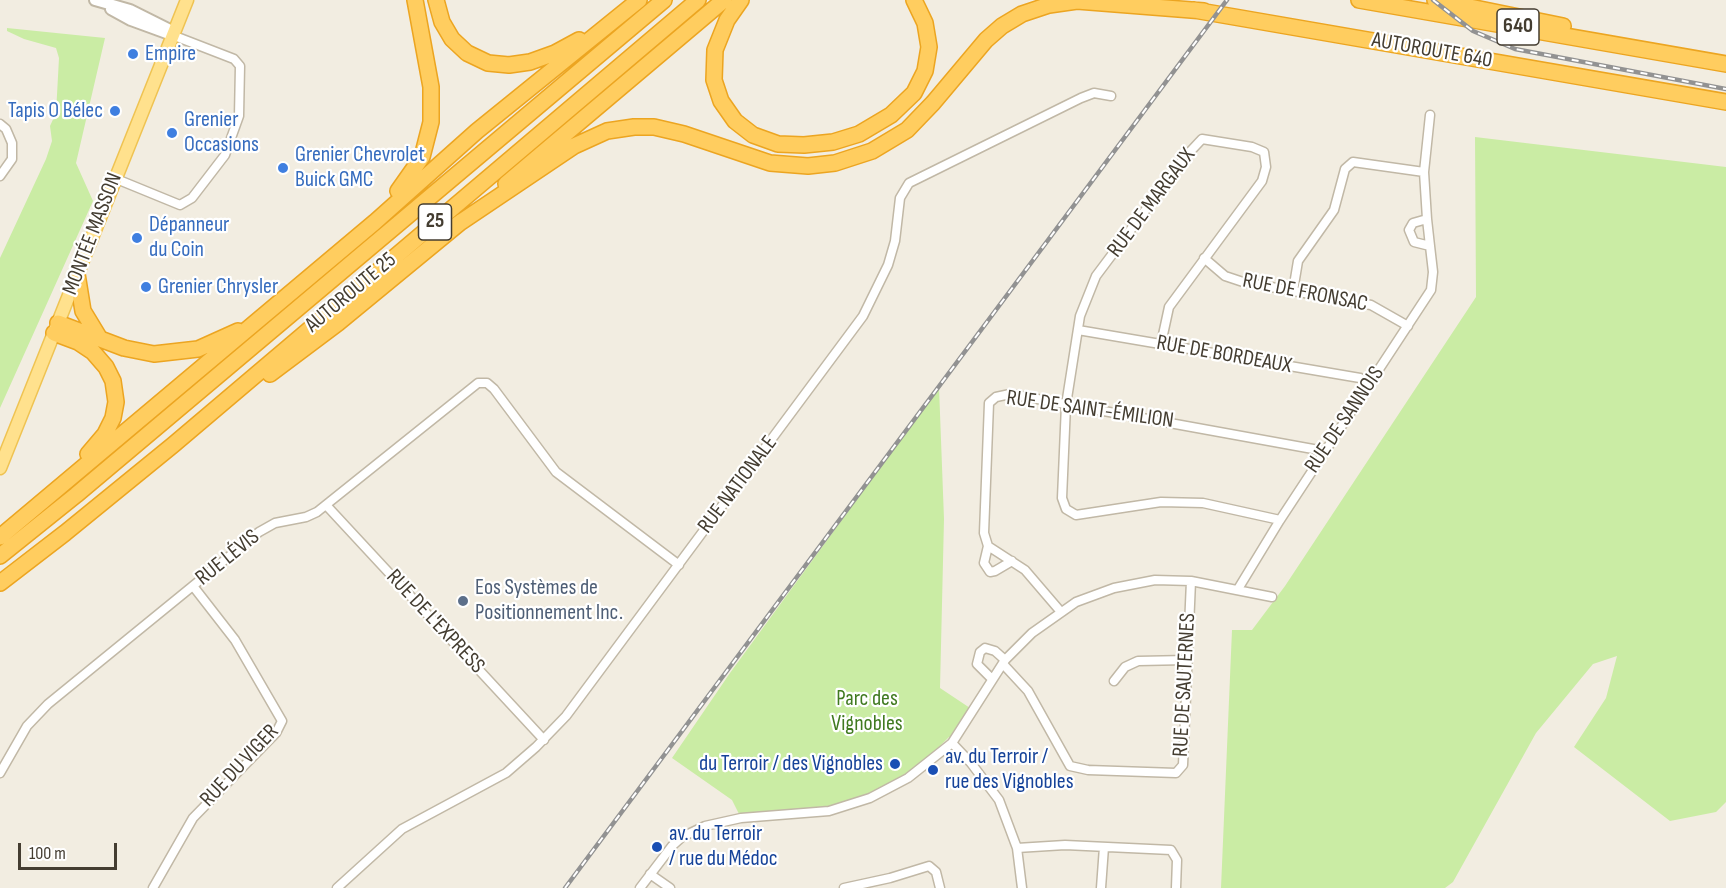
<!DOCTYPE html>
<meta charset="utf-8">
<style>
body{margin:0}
#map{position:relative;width:1726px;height:888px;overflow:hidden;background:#f2ede1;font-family:"Sofia Sans Condensed",sans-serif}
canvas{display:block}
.scale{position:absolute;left:18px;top:843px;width:99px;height:27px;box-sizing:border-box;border:3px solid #443d31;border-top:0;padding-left:8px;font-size:18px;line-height:21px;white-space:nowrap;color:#443d31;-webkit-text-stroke:4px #fff;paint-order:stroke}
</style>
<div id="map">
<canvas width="1726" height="888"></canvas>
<div class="scale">100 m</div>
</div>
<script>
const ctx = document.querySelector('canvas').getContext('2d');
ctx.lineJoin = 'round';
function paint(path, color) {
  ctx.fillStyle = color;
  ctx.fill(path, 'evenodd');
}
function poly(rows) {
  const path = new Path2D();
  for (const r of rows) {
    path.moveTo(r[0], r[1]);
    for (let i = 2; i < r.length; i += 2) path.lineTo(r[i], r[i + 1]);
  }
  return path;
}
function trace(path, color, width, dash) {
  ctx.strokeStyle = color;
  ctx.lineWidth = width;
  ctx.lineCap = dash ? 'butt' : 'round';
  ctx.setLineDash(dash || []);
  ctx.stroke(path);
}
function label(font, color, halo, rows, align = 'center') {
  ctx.font = font + ' "Sofia Sans Condensed",sans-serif';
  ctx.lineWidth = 4.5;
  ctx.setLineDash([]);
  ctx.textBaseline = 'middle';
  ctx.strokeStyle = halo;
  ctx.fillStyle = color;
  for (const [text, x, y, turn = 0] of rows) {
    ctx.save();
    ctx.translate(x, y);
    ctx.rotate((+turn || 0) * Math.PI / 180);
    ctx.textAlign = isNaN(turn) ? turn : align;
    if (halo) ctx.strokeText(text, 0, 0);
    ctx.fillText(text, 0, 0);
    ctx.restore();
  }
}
paint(poly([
 [7,28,105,38,76,163,93,201,0,408,0,258,46,159,52,141,50,126,56,113,59,58,56,48,24,39,7,31],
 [1475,137,1726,167,1726,802,1716,812,1670,821,1574,747,1606,698,1617,656,1593,664,1536,733,1453,882,1445,888,1221,888,1232,630,1252,630,1285,586,1476,297],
 [939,387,944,519,940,688,970,708,954,738,949,737,908,778,827,809,741,818,732,800,672,758,730,673]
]), '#caeca4');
const minor = poly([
 [0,124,6,129,12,143,12,159,0,176],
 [114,178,180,205,192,198,225,155,239,116,240,66,234,59,172,35],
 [1427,219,1430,246],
 [1204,258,1225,276,1243,282,1371,305,1408,326],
 [1293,291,1298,261,1334,210,1345,169,1353,162,1424,172],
 [1078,330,1360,378,1368,384],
 [1161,344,1169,307,1262,181,1266,167,1264,152,1252,147,1202,139,1186,156,1096,276,1080,316,1066,405,1062,498,1066,509,1076,515,1161,502,1203,503,1280,520],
 [326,505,544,740],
 [988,546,984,563,990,572,995,571,1012,561],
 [1238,589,1280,520,1431,290,1433,272,1430,246,1414,242,1409,230,1413,223,1427,219,1424,172,1430,115],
 [1061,612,1025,570,988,546,984,533,989,403,996,397,1010,394,1324,451],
 [1003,664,1028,691,1070,766,1088,770,1176,773,1183,765,1191,581],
 [992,679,977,664,980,652,985,648,995,651,1005,660],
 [1114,681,1125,667,1138,661,1187,660],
 [952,743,971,763,999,800,1017,848,1022,888],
 [0,773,27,726,48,704,259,532,275,523,306,517,317,512,478,383,487,383,494,389,556,472,679,565],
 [1017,848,1065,845,1171,850,1177,860,1176,888],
 [650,874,670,888],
 [153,888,193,818,276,733,282,721,235,640,193,586],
 [337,888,402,829,506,773,536,747,566,716,863,316,888,265,895,241,900,198,909,183,1081,98,1094,93,1111,96],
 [640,888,672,846,682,837,705,826,741,818,829,811,870,798,908,778,952,743,1005,660,1032,633,1076,602,1114,588,1155,580,1191,581,1272,597],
 [844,888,890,878,929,866,936,872,940,888],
 [1101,888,1104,847]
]);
const tertiary = poly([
 [95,0,130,10,174,32],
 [111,9,131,20,172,35]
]);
const primary = poly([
 [0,468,187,0]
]);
const motorway = poly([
 [436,0,442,22,452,39,467,53,488,63,509,65,530,62,555,53,579,40],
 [741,0,727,20,715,50,714,80,721,101,735,121,753,135,778,144,804,145,833,142,859,134,891,115,914,93,925,71,929,47,925,23,914,0],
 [1359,0,1726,64],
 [1435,0,1563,26],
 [1194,10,1726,102],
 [506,184,724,0],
 [398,191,422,157,431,122,431,87,415,0],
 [455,226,574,146,607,131,634,127,654,127,684,134,770,163,808,166,835,163,872,151,907,130,933,103,986,40,1002,26,1022,14,1049,5,1077,1,1204,11],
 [77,274,83,311,100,339],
 [58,323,124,348,154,354,198,349,238,331],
 [54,333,78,342,93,352,106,367,113,381,116,402,113,418,105,434,88,454],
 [270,374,338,323,462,221],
 [0,537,375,222,477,131,639,0],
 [0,556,76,495,664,0],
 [0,583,65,533,173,445,698,0]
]);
trace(minor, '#c1b8a6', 11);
trace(tertiary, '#c1b8a6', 14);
trace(primary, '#efc352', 15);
trace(motorway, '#eca521', 18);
trace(minor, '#fff', 8);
trace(tertiary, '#fff', 10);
trace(primary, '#ffe18d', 12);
trace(motorway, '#ffcd5f', 15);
const rail = poly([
 [1433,0,1473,31,1515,49,1726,89],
 [565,888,1227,0]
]);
trace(rail, '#929292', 4.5);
trace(rail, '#fff', 2, [7]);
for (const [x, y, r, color] of [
 [133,54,6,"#3f7fe0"],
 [115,111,6,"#3f7fe0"],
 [172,133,6,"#3f7fe0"],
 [283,168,6,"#3f7fe0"],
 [137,238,6,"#3f7fe0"],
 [146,287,6,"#3f7fe0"],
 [463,601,6,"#5c6f8a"],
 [895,764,6,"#1a4fb4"],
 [933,770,6,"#1a4fb4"],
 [657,847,6,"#1a4fb4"]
]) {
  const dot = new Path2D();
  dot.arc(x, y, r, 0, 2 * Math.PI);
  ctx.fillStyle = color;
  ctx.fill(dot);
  trace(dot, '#fff', 2);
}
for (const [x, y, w] of [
 [1518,27,42],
 [435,222,33]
]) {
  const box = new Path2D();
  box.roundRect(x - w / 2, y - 18, w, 36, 4.5);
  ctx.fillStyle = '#fff';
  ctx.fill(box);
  trace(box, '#443d31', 1.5);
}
label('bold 21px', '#443d31', null, [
 ["640",1518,27],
 ["25",435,222]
]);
label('22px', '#443d31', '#fff', [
 ["AUTOROUTE 640",1432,51,10],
 ["RUE DE MARGAUX",1152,203,-53],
 ["MONTÉE MASSON",93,234,-69],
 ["AUTOROUTE 25",351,293,-40],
 ["RUE DE FRONSAC",1305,293,11],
 ["RUE DE BORDEAUX",1224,355,10],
 ["RUE DE SAINT-ÉMILION",1090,410,8],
 ["RUE DE SANNOIS",1345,420,-56],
 ["RUE NATIONALE",738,485,-53],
 ["RUE LÉVIS",228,558,-39],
 ["RUE DE L'EXPRESS",435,622,47],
 ["RUE DE SAUTERNES",1185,685,-87],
 ["RUE DU VIGER",240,766,-47]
]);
label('22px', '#366cbe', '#fff', [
 ["Empire",145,54],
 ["Tapis O Bélec",103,111,"right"],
 ["Grenier",184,120],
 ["Occasions",184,145],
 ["Grenier Chevrolet",295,155],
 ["Buick GMC",295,180],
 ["Dépanneur",149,225],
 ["du Coin",149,250],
 ["Grenier Chrysler",158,287]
], 'left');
label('22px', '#4e5e75', '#fff', [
 ["Eos Systèmes de",475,588],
 ["Positionnement Inc.",475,613]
], 'left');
label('22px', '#407a20', '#fff', [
 ["Parc des",867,699],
 ["Vignobles",867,724]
]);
label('22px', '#164399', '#fff', [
 ["av. du Terroir /",945,757],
 ["rue des Vignobles",945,782],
 ["du Terroir / des Vignobles",883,764,"right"],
 ["av. du Terroir",669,834],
 ["/ rue du Médoc",669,859]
], 'left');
</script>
